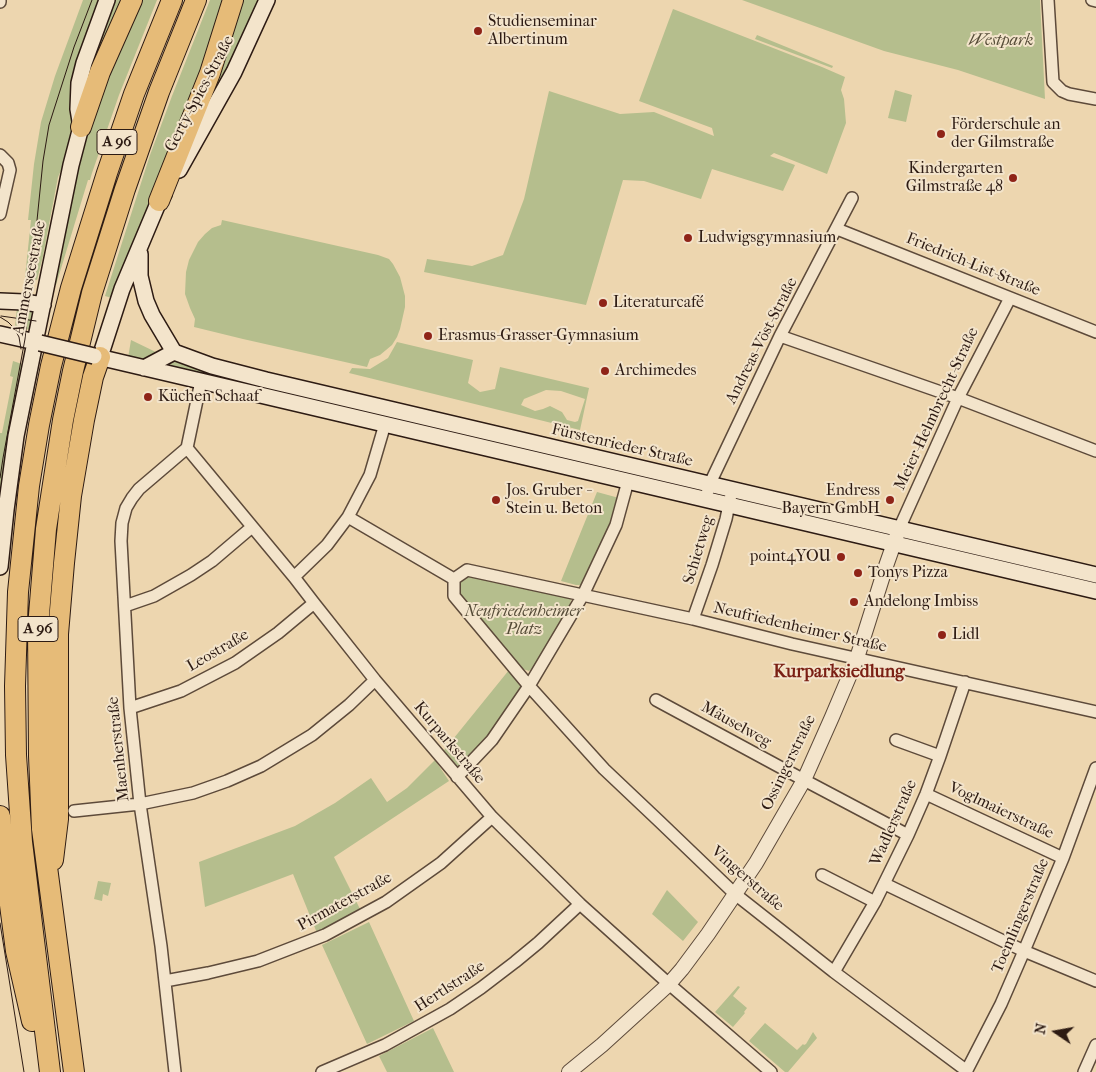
<!DOCTYPE html>
<meta charset="utf-8">
<style>
body{margin:0}
#map{position:relative;width:1096px;height:1072px;overflow:hidden;background:#edd6af;font-family:"IM FELL French Canon",serif}
canvas{display:block}
.north{position:absolute;left:1031px;top:1007px;width:50px;height:50px;-webkit-text-stroke:4px #f3e4cb;paint-order:stroke;rotate:282deg;font-size:14px;font-weight:700;line-height:20px;text-align:center;color:#2d1b13}
.north::after{content:'';display:block;margin:auto;width:18px;height:22px;background:#2d1b13;clip-path:polygon(50% 0,100% 100%,50% 72%,0 100%)}
</style>
<div id="map">
<canvas width="1096" height="1072"></canvas>
<div class="north">N</div>
</div>
<script>
const ctx = document.querySelector('canvas').getContext('2d');
ctx.lineJoin = 'round';
function paint(path, color) {
  ctx.fillStyle = color;
  ctx.fill(path, 'evenodd');
}
function poly(rows) {
  const path = new Path2D();
  for (const r of rows) {
    path.moveTo(r[0], r[1]);
    for (let i = 2; i < r.length; i += 2) path.lineTo(r[i], r[i + 1]);
  }
  return path;
}
function trace(path, color, width, dash) {
  ctx.strokeStyle = color;
  ctx.lineWidth = width;
  ctx.lineCap = dash ? 'butt' : 'round';
  ctx.setLineDash(dash || []);
  ctx.stroke(path);
}
function label(font, color, halo, rows, align = 'center') {
  ctx.font = font + ' "IM FELL French Canon",serif';
  ctx.lineWidth = 4;
  ctx.setLineDash([]);
  ctx.textBaseline = 'middle';
  ctx.strokeStyle = halo;
  ctx.fillStyle = color;
  for (const [text, x, y, turn = 0] of rows) {
    ctx.save();
    ctx.translate(x, y);
    ctx.rotate((+turn || 0) * Math.PI / 180);
    ctx.textAlign = isNaN(turn) ? turn : align;
    if (halo) ctx.strokeText(text, 0, 0);
    ctx.fillText(text, 0, 0);
    ctx.restore();
  }
}
paint(poly([
 [83,0,101,0,71,92,73,135,66,160,58,177,43,256,37,280,25,277,31,220,28,220,34,164,41,122,55,76],
 [112,0,124,0,83,86],
 [137,0,157,0,119,95,92,173,90,180,88,180,56,285,52,284,80,152],
 [210,0,227,0,210,56,112,298,105,296,150,155,172,96],
 [242,0,261,0,245,37,197,127],
 [742,0,1040,0,1045,99,958,70,884,51],
 [673,9,822,67,845,77,841,90,844,99,846,123,827,174,774,153,770,156,795,165,783,191,712,169,701,199,644,181,623,180,586,305,424,272,427,259,472,266,503,255,524,199,549,91,620,114,654,112,714,136,712,128,639,101],
 [757,35,833,66,832,68,755,39],
 [895,90,912,95,906,122,888,118],
 [222,220,378,255,389,259,393,264,400,277,405,296,405,307,400,329,397,337,392,345,380,355,370,359,367,367,243,339,194,327,195,319,190,308,185,294,186,272,189,260,198,242,205,234,212,228,221,225],
 [17,308,34,311,31,330,15,327],
 [131,340,162,355,199,370,238,379,237,383,128,358],
 [397,342,473,360,468,383,480,392,495,389,500,367,589,388,580,430,349,373,352,368,370,369,388,358],
 [546,390,561,391,585,399,578,421,575,422,567,420,562,412,550,406,543,409,535,411,521,405,524,399],
 [13,361,22,364,11,421,13,422,0,507,0,433,2,433,13,377,10,376],
 [597,492,619,498,613,524,582,585,576,585,561,581],
 [468,574,565,597,571,599,570,608,534,667,529,671,523,669,458,594,460,581],
 [509,670,520,683,521,688,490,737,459,770,456,770,441,754],
 [435,760,449,781,334,857,360,909,317,933,293,874,205,907,199,862,295,826,335,803,371,778,387,802,407,788],
 [98,881,111,883,108,896,103,894,102,901,94,899],
 [667,890,698,922,683,941,652,914],
 [369,922,414,1021,367,1044,322,945],
 [738,986,740,987,733,996,747,1008,744,1012,745,1013,733,1027,715,1012],
 [765,1023,797,1050,803,1044,804,1045,806,1044,813,1032,817,1038,788,1072,785,1072,749,1041],
 [433,1028,454,1072,387,1072,379,1056]
]), '#b5be8d');
const minor = poly([
 [1048,0,1053,82,1062,91,1069,94,1096,99],
 [1092,0,1096,1],
 [0,2,0,0],
 [0,155,8,163,10,170,0,214],
 [837,229,1096,332],
 [780,336,958,398,1096,451],
 [187,448,294,577,314,603,375,680,492,817,580,904,669,984,771,1072],
 [187,448,201,381],
 [705,499,713,477,780,336,852,198],
 [348,517,454,579],
 [899,529,958,398,1010,298],
 [294,577,327,545,348,517,370,475,385,424],
 [454,579,454,596,529,686,604,769,660,822,735,894,834,972,967,1071],
 [454,579,467,570,693,619,792,644,1096,712],
 [125,606,154,596,191,575,212,561,252,527],
 [693,619,712,565,726,519,732,490],
 [656,700,804,780,908,835],
 [130,708,181,691,235,663,278,633,314,603],
 [896,740,940,756],
 [457,777,492,740,529,686,583,595,616,525,628,481],
 [926,794,1063,858],
 [74,811,140,804,193,793,227,781,261,766,312,735,349,705,375,680],
 [822,875,875,902],
 [885,884,1024,951,1096,981],
 [834,972,875,902,908,835,926,794,940,756,965,682],
 [165,981,208,973,258,961,325,935,386,902,441,863,492,817],
 [175,1072,161,946,140,804,130,708,121,541,122,523,126,508,132,498,139,489,187,448],
 [322,1072,385,1045,450,1009,481,988,515,962,538,943,580,904],
 [966,1072,1001,1004,1024,951,1063,858,1096,768],
 [1084,1072,1096,1045]
]);
const tertiary = poly([
 [569,1072,602,1045,669,984,682,969,708,934,756,863,804,780,832,717,857,658,886,566,899,529]
]);
const secondary = poly([
 [179,170,234,72,267,0],
 [140,254,140,276,146,301,152,315,174,352],
 [0,301,24,302,43,305],
 [0,334,40,343],
 [94,356,1096,591],
 [100,357,122,289,159,201,164,194],
 [144,368,174,352,212,366,266,380,1096,575],
 [0,567,6,510,16,436,71,165,81,127,78,109,79,83,84,63,107,0]
]);
const motorway = poly([
 [81,127,100,72,132,0],
 [159,201,210,73,233,0],
 [0,816,3,851,16,951,32,1021],
 [53,860,58,819,58,634,64,563,71,496,84,420,93,377,100,357],
 [50,1072,22,842,16,755,15,686,18,592,29,486,39,425,51,366,71,288,107,173,134,94,172,0],
 [74,1072,42,829,39,756,38,627,46,529,63,420,73,371,92,293,125,189,159,92,196,0]
]);
trace(minor, '#5d4a3a', 14);
trace(tertiary, '#5d4a3a', 16);
trace(secondary, '#2d1b13', 18);
trace(motorway, '#2d1b13', 22);
trace(minor, '#f3e4cb', 11);
trace(tertiary, '#f3e4cb', 14);
trace(secondary, '#f3e4cb', 15);
trace(motorway, '#e6bb78', 20);
trace(poly([
 [1,316,36,321],
 [0,317,8,322,14,328,19,337,21,349],
 [0,478,3,458,25,339,43,161,49,125,74,47,92,0],
 [0,923,24,1072]
]), '#2d1b13', 1);
const secondaryBridge = poly([
 [40,343,94,356]
]);
trace(secondaryBridge, '#2d1b13', 18, []);
trace(secondaryBridge, '#f3e4cb', 15);
for (const [x, y, r, color] of [
 [478,31,5,"#8f2418"],
 [941,134,5,"#8f2418"],
 [1013,178,5,"#8f2418"],
 [688,238,5,"#8f2418"],
 [603,303,5,"#8f2418"],
 [428,336,5,"#8f2418"],
 [605,371,5,"#8f2418"],
 [148,397,5,"#8f2418"],
 [496,500,5,"#8f2418"],
 [890,500,5,"#8f2418"],
 [841,557,5,"#8f2418"],
 [858,573,5,"#8f2418"],
 [854,602,5,"#8f2418"],
 [942,635,5,"#8f2418"]
]) {
  const dot = new Path2D();
  dot.arc(x, y, r, 0, 2 * Math.PI);
  ctx.fillStyle = color;
  ctx.fill(dot);
  trace(dot, '#f3e4cb', 2);
}
for (const [x, y, w] of [
 [117,142,40],
 [38,629,40]
]) {
  const box = new Path2D();
  box.roundRect(x - w / 2, y - 12.5, w, 25, 4);
  ctx.fillStyle = '#f3e4cb';
  ctx.fill(box);
  trace(box, '#2d1b13', 1);
}
label('bold 15px', '#2d1b13', null, [
 ["A 96",117,142],
 ["A 96",38,629]
]);
label('16px', '#2d1b13', '#f3e4cb', [
 ["Studienseminar",488,22],
 ["Albertinum",488,40],
 ["Förderschule an",951,125],
 ["der Gilmstraße",951,143],
 ["Kindergarten",1003,169,"right"],
 ["Gilmstraße 48",1003,187,"right"],
 ["Ludwigsgymnasium",698,238],
 ["Literaturcafé",613,303],
 ["Erasmus-Grasser-Gymnasium",438,336],
 ["Archimedes",615,371],
 ["Küchen Schaaf",158,397],
 ["Jos. Gruber -",506,491],
 ["Stein u. Beton",506,509],
 ["Endress",880,491,"right"],
 ["Bayern GmbH",880,509,"right"],
 ["point4YOU",831,557,"right"],
 ["Tonys Pizza",868,573],
 ["Andelong Imbiss",864,602],
 ["Lidl",952,635]
], 'left');
label('italic 16px', '#564c38', '#f3e4cb', [
 ["Westpark",1001,41],
 ["Neufriedenheimer",524,612],
 ["Platz",524,630]
]);
label('16px', '#2d1b13', '#f3e4cb', [
 ["Gerty-Spies-Straße",200,94,-62],
 ["Friedrich-List-Straße",973,265,22],
 ["Ammerseestraße",30,278,-79],
 ["Andreas-Vöst-Straße",762,341,-63],
 ["Meier-Helmbrecht-Straße",937,409,-65],
 ["Fürstenrieder Straße",622,446,13],
 ["Schietweg",699,550,-73],
 ["Neufriedenheimer Straße",800,628,13],
 ["Leostraße",218,651,-30],
 ["Mäuselweg",736,725,29],
 ["Kurparkstraße",449,743,50],
 ["Maenherstraße",119,749,-96],
 ["Ossingerstraße",789,763,-64],
 ["Voglmaierstraße",1001,811,25],
 ["Wadlerstraße",894,823,-66],
 ["Vingerstraße",747,879,41],
 ["Pirmaterstraße",345,902,-29],
 ["Toemlingerstraße",1021,916,-67],
 ["Hertlstraße",450,987,-33]
]);
label('bold 18px', '#7a1f14', '#f3e4cb', [
 ["Kurparksiedlung",839,673]
]);
</script>
